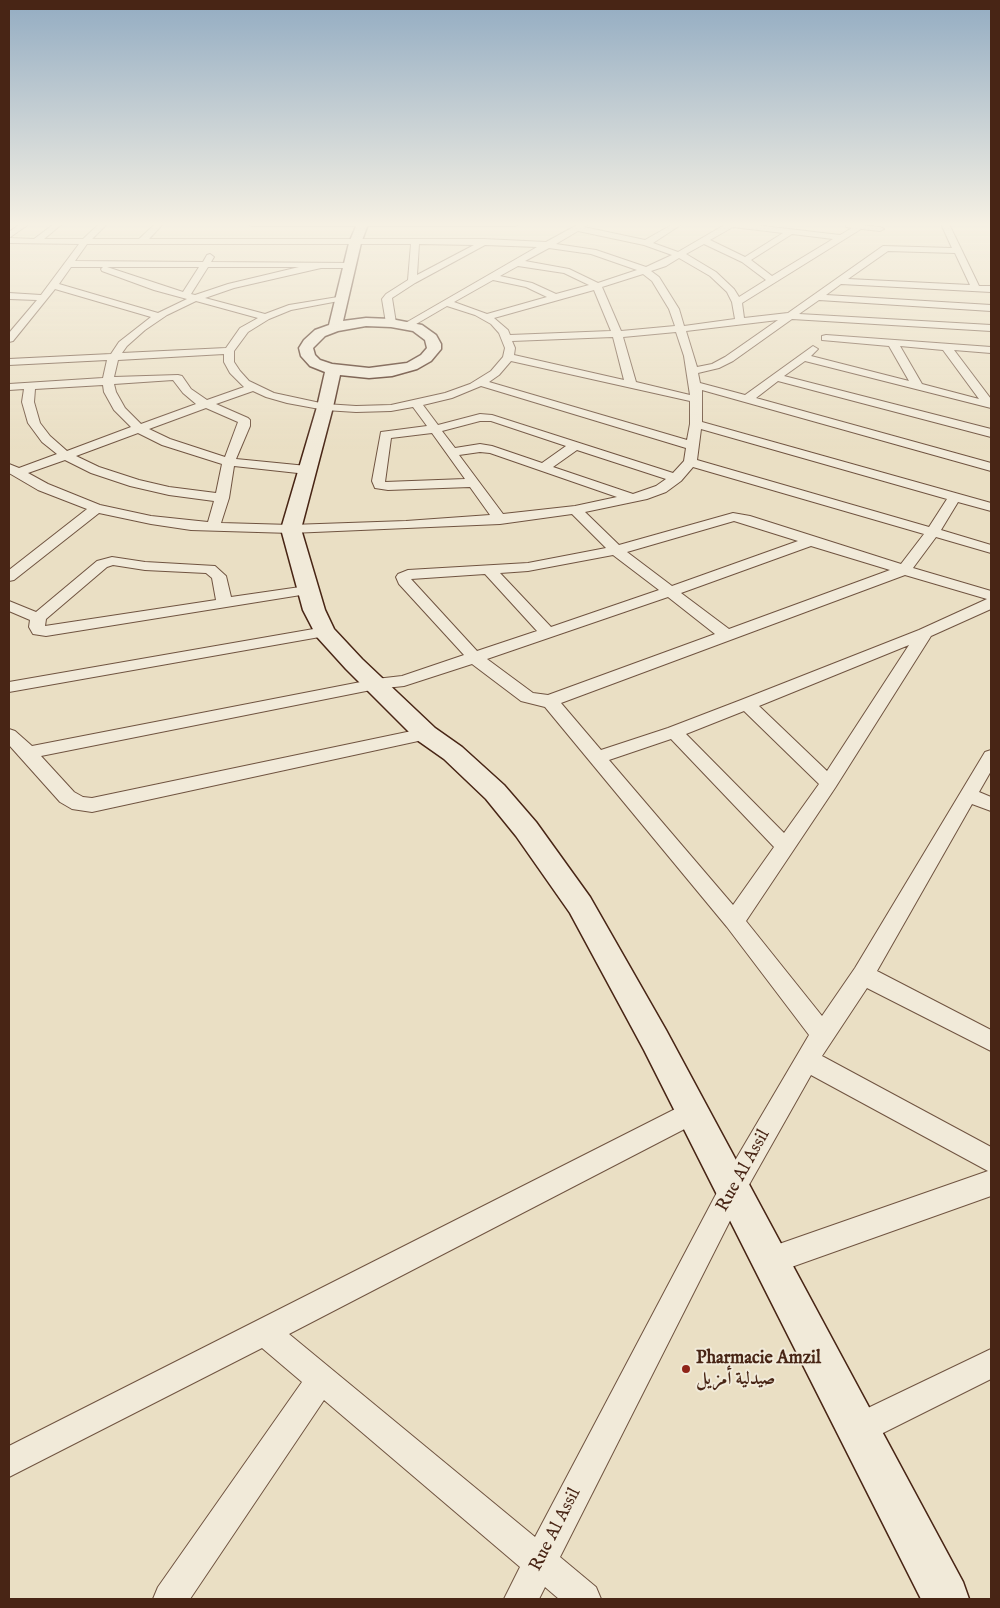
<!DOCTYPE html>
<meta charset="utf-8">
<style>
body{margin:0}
#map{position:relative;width:1000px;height:1608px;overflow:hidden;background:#eadfc4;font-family:"IM FELL English",serif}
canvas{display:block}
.frame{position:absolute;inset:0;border:10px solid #482515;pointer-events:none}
</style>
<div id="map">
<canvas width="1000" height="1608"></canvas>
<div class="frame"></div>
</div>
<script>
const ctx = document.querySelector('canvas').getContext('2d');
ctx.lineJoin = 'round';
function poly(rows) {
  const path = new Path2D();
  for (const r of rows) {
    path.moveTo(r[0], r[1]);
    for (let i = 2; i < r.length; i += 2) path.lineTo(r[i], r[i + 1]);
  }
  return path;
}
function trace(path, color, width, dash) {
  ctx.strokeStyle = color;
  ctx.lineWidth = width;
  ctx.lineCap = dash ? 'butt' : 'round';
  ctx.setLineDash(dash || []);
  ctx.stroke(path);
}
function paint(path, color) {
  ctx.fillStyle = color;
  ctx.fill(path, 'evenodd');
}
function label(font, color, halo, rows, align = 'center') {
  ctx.font = font + ' "IM FELL English",Amiri,serif';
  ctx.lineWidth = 4;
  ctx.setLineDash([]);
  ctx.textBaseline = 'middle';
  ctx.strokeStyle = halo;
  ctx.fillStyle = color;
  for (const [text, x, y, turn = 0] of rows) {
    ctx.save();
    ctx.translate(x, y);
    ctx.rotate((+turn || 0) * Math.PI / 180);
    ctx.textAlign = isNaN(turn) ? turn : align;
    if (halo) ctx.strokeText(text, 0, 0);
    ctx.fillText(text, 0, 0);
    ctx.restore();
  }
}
const street = poly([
 [20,224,29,224,9,238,34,239,54,224,62,224,44,239,83,239,99,224,107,224,92,239,139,239,155,224,163,224,149,239,484,239,546,242,579,224,588,224,584,227,645,240,673,224,682,224,653,243,678,252,726,224,746,224,840,235,852,228,846,227,846,224,880,227,884,229,880,231,861,229,742,303,744,318,788,313,883,246,952,248,941,224,949,224,979,286,991,286,991,292,841,284,826,295,991,305,991,311,819,300,799,314,991,325,991,331,792,319,733,361,719,368,698,373,700,383,745,395,813,346,818,349,811,356,909,381,889,346,822,340,822,336,826,335,991,347,991,353,954,350,991,399,991,408,805,361,784,376,991,429,991,437,778,381,756,398,991,463,991,471,702,390,702,422,991,503,991,511,958,502,941,530,991,545,991,553,936,537,913,568,991,591,991,609,931,636,835,788,746,921,822,1016,855,968,985,752,991,750,991,771,979,792,991,797,991,811,972,804,877,971,991,1030,991,1051,867,988,822,1056,991,1147,991,1196,769,1275,759,1271,755,1261,759,1251,988,1171,811,1075,741,1199,560,1557,596,1587,601,1599,559,1599,545,1587,539,1599,504,1599,520,1567,324,1400,190,1599,153,1599,158,1587,302,1382,262,1348,9,1477,9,1446,691,1101,700,1105,703,1113,700,1121,289,1334,535,1537,723,1181,809,1035,727,927,545,707,521,701,472,664,404,686,376,689,41,756,74,792,83,797,92,798,426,728,432,730,435,734,432,738,92,812,72,809,60,802,9,745,9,729,15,731,32,746,376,679,402,676,464,655,399,584,396,577,398,574,408,570,528,563,606,548,572,514,500,524,291,533,191,530,151,524,99,513,14,580,9,581,9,570,87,509,38,490,9,473,9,464,19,468,57,454,42,442,28,423,22,402,24,389,9,390,9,384,103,378,107,360,9,365,9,359,111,354,119,342,151,317,55,289,13,341,9,342,9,333,37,300,9,299,9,293,41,295,79,244,9,243,9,232,20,224],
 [733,227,783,233,745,257,710,240,733,227],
 [578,231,644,245,672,255,646,267,596,250,556,244,578,231],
 [792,234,833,239,772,276,751,260,792,234],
 [87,244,411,244,408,280,386,294,382,299,386,323,391,326,396,323,392,298,415,283,485,245,537,247,402,325,403,327,411,327,447,306,475,315,491,324,499,333,505,348,503,357,491,371,470,384,445,393,391,405,356,406,325,404,274,393,249,381,240,371,234,362,234,351,248,332,269,319,291,310,344,300,344,296,289,305,265,314,205,298,234,288,321,268,350,268,353,267,353,263,211,262,214,257,210,254,207,255,203,262,75,261,87,244],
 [419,244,474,245,417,275,419,244],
 [704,244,742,262,766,280,739,297,734,289,716,272,686,254,704,244],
 [549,248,591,254,637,270,598,283,569,269,525,261,549,248],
 [888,251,955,253,970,285,848,279,888,251],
 [679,258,710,276,727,292,732,302,735,319,684,326,679,309,659,277,651,271,666,266,679,258],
 [518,266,564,273,589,285,556,294,532,283,500,276,518,266],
 [71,267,103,267,101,269,102,271,154,290,187,299,158,313,59,284,71,267],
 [107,267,199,267,183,292,107,267],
 [208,267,299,267,228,284,195,295,191,294,208,267],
 [643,274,652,281,669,309,675,326,621,331,602,287,643,274],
 [493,280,526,287,547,297,487,314,454,302,493,280],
 [594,290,611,331,510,335,508,330,494,318,594,290],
 [196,301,258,318,240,328,226,348,122,353,127,346,145,330,167,315,196,301],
 [778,320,725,357,712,364,697,367,686,331,778,320],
 [676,332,684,356,690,395,636,382,623,337,676,332],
 [613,337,624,380,514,355,515,348,512,341,613,337],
 [900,346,943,350,979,399,922,384,900,346],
 [224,354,224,362,230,373,244,387,207,400,191,389,182,376,178,375,114,377,118,360,224,354],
 [511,361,690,401,690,424,687,440,489,382,499,375,511,361],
 [173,380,183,393,196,404,141,424,125,408,116,392,114,384,173,380],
 [103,385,104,392,114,410,131,427,67,451,50,436,40,423,34,402,35,389,103,385],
 [481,386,686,448,684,461,673,473,492,415,480,414,438,425,423,405,452,398,481,386],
 [253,391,266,397,287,403,325,410,356,412,391,411,413,407,427,426,381,432,372,481,375,488,388,490,470,487,490,515,406,521,291,525,221,523,229,498,234,466,307,474,313,470,307,466,236,459,250,426,250,420,248,418,216,404,253,391],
 [206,408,238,422,225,457,170,439,149,429,206,408],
 [480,421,491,421,566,446,542,463,492,446,480,444,455,448,442,431,480,421],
 [701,429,947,499,929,527,697,460,701,429],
 [138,433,162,445,222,464,216,493,169,487,139,480,99,467,76,456,138,433],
 [432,433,465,479,385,482,391,438,432,433],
 [577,450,666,479,656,486,633,494,553,467,577,450],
 [480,452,490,453,617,497,575,506,503,514,459,455,480,452],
 [65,460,91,473,130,486,169,495,214,501,208,522,151,516,100,505,48,484,28,473,65,460],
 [693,467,924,534,901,564,750,516,733,513,619,545,585,512,647,499,666,492,681,481,693,467],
 [734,521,798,541,672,586,627,552,734,521],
 [811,546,890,570,729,629,681,593,811,546],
 [613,555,659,590,551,627,500,573,528,571,613,555],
 [485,574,537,631,477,651,411,579,485,574],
 [905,575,987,599,919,630,741,700,668,728,601,750,561,703,905,575],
 [668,597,715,634,548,695,533,693,487,659,668,597],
 [909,645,827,771,759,706,909,645],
 [744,711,819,784,784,833,686,734,744,711],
 [671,739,774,847,733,905,609,760,671,739],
 [248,224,519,224,515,226,252,226,248,224],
 [112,557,145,562,215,566,226,576,231,597,307,586,312,587,314,590,312,593,307,594,46,636,33,634,29,627,30,620,9,611,9,601,36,612,97,561,112,557],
 [113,565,145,570,206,573,212,578,216,600,45,626,46,619,107,567,113,565],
 [325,627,331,629,333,632,331,635,9,692,9,682,325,627],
 [991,1349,991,1379,869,1440,858,1444,847,1440,843,1429,847,1418,991,1349]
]);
const secondary = poly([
 [357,224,368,224,361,243,343,321,366,318,391,319,422,325,436,335,441,344,441,349,431,361,417,369,392,376,369,378,340,375,333,407,301,529,325,610,334,629,362,659,435,728,462,747,504,785,536,822,590,897,666,1030,963,1582,969,1599,921,1599,644,1050,570,913,516,836,486,799,444,759,417,740,346,669,317,637,303,610,281,529,317,407,325,372,310,366,301,356,299,348,304,340,315,330,329,325,349,243,357,224],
 [366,326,391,327,413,331,425,340,427,348,421,355,407,363,369,368,332,364,320,360,315,355,313,348,325,336,338,331,366,326]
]);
trace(street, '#705441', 2);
trace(secondary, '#482515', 3);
paint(street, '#f1ead9');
paint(secondary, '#f1ead9');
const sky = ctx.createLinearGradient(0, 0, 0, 449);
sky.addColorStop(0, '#93acc2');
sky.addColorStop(0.5, '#f6f1e4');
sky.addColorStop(1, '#f6f1e400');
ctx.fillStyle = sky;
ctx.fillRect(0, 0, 1000, 449);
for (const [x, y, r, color] of [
 [686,1369,5,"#8f2418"]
]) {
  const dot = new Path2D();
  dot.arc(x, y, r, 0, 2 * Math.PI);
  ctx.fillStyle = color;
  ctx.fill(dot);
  trace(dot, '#f1ead9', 2);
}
label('18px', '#482515', '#f1ead9', [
 ["Rue Al Assil",744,1171,-61],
 ["Rue Al Assil",556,1530,-63]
]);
label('bold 18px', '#482515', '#f1ead9', [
 ["Pharmacie Amzil",696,1359],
 ["صيدلية أمزيل",696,1380]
], 'left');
</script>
